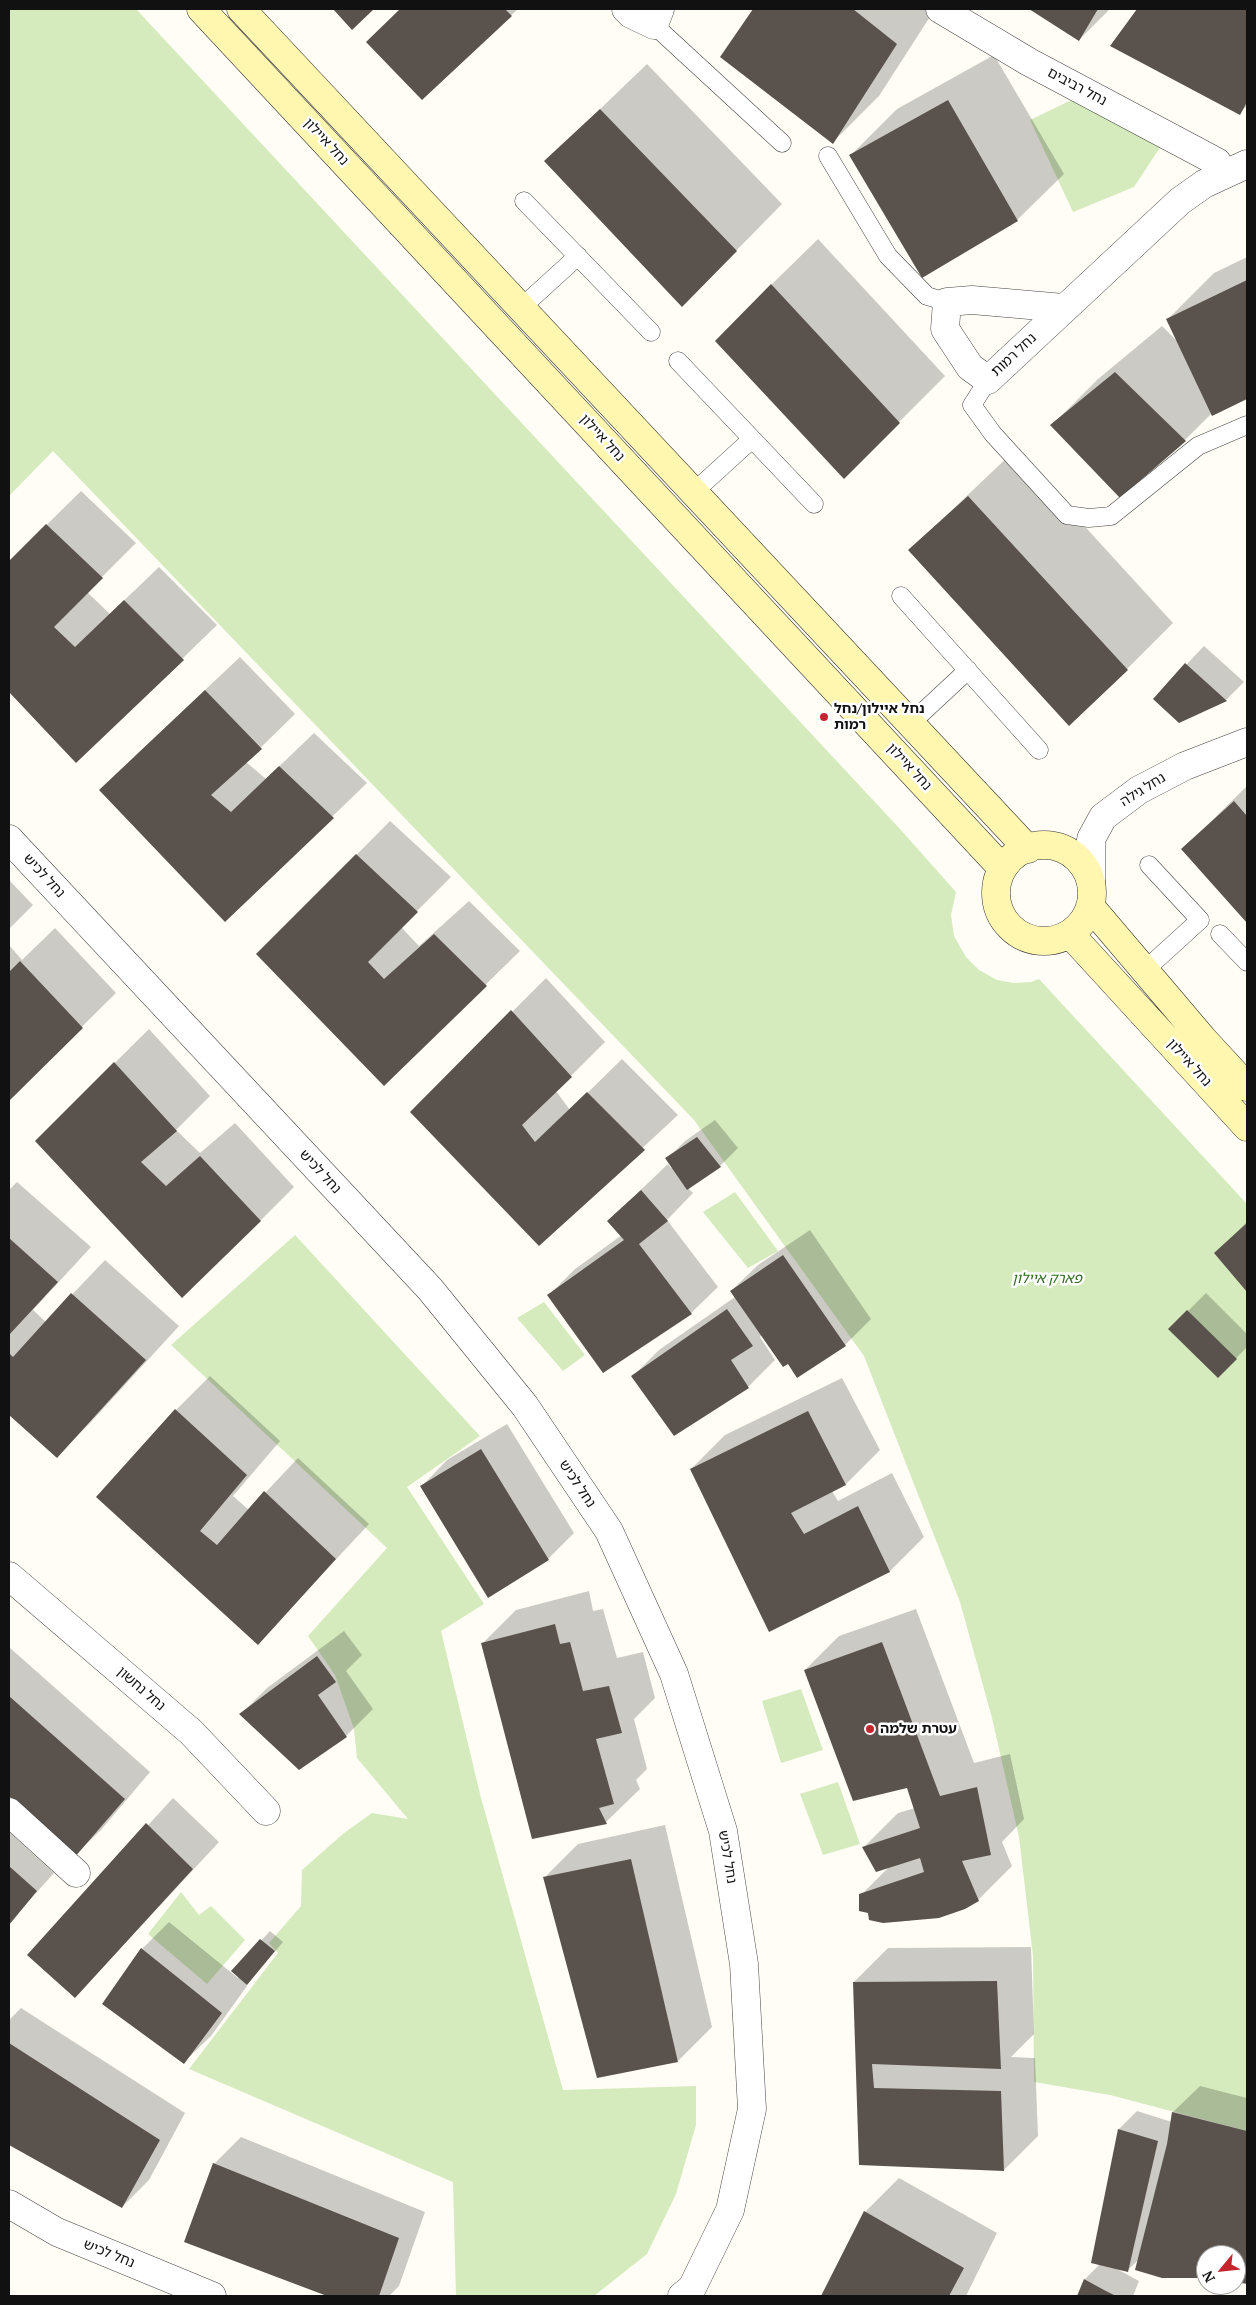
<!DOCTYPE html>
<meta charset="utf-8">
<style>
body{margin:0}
#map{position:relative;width:1256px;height:2305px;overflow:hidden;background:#fffdf5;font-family:"PT Serif",serif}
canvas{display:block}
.frame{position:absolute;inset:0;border:10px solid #111;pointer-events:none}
.north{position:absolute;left:1196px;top:2245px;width:50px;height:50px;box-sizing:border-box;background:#fff;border:1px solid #a0a0a0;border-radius:50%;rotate:242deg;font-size:14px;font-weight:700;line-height:20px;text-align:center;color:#111}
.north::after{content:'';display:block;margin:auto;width:18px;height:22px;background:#c4262e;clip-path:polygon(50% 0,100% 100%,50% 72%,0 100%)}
</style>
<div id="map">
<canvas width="1256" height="2305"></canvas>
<div class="frame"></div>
<div class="north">N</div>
</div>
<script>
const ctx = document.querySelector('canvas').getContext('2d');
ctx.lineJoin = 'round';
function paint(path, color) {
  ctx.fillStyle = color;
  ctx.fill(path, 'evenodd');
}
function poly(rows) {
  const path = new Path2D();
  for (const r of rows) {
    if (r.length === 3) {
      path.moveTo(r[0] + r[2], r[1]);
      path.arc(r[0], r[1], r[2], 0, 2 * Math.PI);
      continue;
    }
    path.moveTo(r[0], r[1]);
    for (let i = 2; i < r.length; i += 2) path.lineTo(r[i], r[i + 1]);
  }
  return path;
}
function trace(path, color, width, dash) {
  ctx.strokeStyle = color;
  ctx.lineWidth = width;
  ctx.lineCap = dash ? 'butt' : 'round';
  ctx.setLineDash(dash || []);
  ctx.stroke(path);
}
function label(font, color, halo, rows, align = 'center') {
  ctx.font = font + ' "PT Serif","Noto Sans Hebrew",serif';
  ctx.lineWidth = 5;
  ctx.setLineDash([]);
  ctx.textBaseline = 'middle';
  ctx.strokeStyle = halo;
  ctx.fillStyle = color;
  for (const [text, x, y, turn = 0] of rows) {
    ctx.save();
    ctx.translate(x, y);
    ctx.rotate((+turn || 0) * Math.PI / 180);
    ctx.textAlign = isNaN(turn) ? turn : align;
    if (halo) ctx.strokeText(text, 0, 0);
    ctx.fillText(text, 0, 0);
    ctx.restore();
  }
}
paint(poly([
 [9,9,136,9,900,829,956,892,951,915,954,936,966,957,979,970,997,980,1014,983,1031,982,1039,979,1247,1204,1247,2131,1110,2095,1034,2082,1033,1956,1019,1837,992,1718,960,1602,864,1356,694,1120,53,451,9,496],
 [1080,96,1163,143,1134,187,1073,212,1030,120],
 [735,1192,778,1251,748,1268,703,1212],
 [295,1235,480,1436,407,1487,484,1604,441,1631,481,1798,563,2090,696,2086,696,2125,676,2194,647,2254,594,2296,456,2296,453,2182,189,2069,278,1953,269,1943,301,1906,302,1870,344,1833,372,1813,408,1819,357,1758,354,1729,335,1675,308,1636,387,1548,171,1345],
 [544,1302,585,1355,563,1371,517,1318],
 [801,1689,823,1750,781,1763,762,1701],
 [838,1782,860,1844,823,1855,800,1794],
 [181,1892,199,1915,211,1906,245,1940,207,1984,148,1934]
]), '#d5ebbd');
paint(poly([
 [401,9,518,9,422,98,368,42],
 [754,9,935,9,879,96,833,142,722,56],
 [1031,9,1110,9,1079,40],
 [1139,9,1247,9,1247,106,1239,113,1112,45],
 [994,55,1064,174,1017,220,851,155,897,109],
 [647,64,782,204,728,259,546,161],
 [818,239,945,376,844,477,771,285],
 [1247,257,1247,398,1212,413,1185,440,1052,425,1098,379,1162,326,1178,342,1168,319,1214,273],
 [1015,450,1173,623,1127,669,910,550],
 [81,491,136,543,87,592,110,614,159,567,217,625,76,762,9,690,9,562],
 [1204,646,1244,682,1226,700,1180,721,1155,698],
 [240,657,295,714,246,762,266,779,314,733,367,783,225,920,135,756],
 [1247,786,1247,921,1182,850],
 [390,821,451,877,401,927,419,946,469,901,520,951,384,1084,258,954],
 [9,880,33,905,9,929],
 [55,928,116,993,9,1099,9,945,22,960],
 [546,978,605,1042,556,1091,570,1110,622,1059,678,1115,539,1244,412,1112],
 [149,1029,210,1096,176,1130,200,1153,235,1123,294,1187,260,1221,36,1141],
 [715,1120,738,1148,720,1166,688,1188,693,1193,667,1220,718,1287,691,1313,549,1295,575,1269,622,1235,608,1221,668,1164,671,1168,673,1167,667,1159,685,1141],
 [17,1182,91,1247,33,1310,46,1322,105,1260,179,1326,91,1422,57,1456,9,1413,9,1190],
 [1247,1222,1247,1290,1215,1253],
 [810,1230,871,1319,845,1345,788,1363,762,1334,760,1337,775,1360,748,1387,633,1376,659,1350,735,1297,731,1291,758,1265],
 [1206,1293,1247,1334,1247,1347,1218,1377,1170,1329],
 [210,1376,280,1441,233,1496,249,1510,298,1458,369,1524,258,1643,98,1497,176,1410],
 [842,1378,880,1450,846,1484,832,1491,838,1501,892,1473,924,1537,890,1571,770,1630,691,1469,725,1435],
 [507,1424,574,1533,548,1559,421,1487,447,1460],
 [589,1591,593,1611,603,1609,617,1658,643,1652,655,1698,634,1719,647,1769,636,1780,640,1789,606,1822,532,1837,482,1644,516,1610],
 [916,1609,974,1763,1010,1754,1024,1819,1002,1842,1012,1866,978,1900,938,1917,896,1922,870,1919,861,1895,889,1867,864,1847,898,1813,915,1808,908,1786,805,1670,839,1636],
 [344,1631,362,1655,346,1671,373,1709,346,1736,300,1769,241,1714,267,1688],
 [9,1647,150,1772,101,1830,74,1856,9,1795],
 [173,1798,219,1842,75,1997,29,1955],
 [665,1825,712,2027,678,2061,544,1878,578,1844],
 [9,1832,54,1873,9,1923],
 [169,1922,238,1978,239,1976,233,1971,270,1931,283,1942,246,1985,247,1986,211,2036,184,2062,104,2003,142,1949],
 [1031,1947,1034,2034,1011,2057,1035,2058,1038,2136,1004,2170,860,2163,854,1982,888,1948],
 [21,2008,185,2113,149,2180,122,2207,9,2144,9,2020],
 [1200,2086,1247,2098,1247,2283,1236,2281,1236,2255,1206,2255,1206,2277,1140,2258,1127,2271,1117,2269,1139,2281,1133,2296,1078,2296,1085,2279,1100,2264,1093,2262,1119,2129,1137,2111,1172,2122,1173,2112],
 [241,2137,425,2212,399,2286,389,2296,330,2296,186,2242,214,2164],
 [899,2178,997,2233,966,2296,823,2296,865,2212]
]), '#0003');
paint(poly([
 [333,9,374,9,352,30],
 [400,9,505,9,512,16,422,100,366,42],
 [753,9,853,9,897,44,833,144,720,57],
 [1029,9,1098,9,1079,41],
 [1137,9,1247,9,1247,102,1240,115,1110,46],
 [948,100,1018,221,922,278,849,155],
 [600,109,737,251,682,307,544,161],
 [1247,280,1247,399,1212,416,1166,319],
 [771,284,900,423,844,479,715,341],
 [1115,372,1186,441,1120,498,1050,425],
 [968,496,1128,670,1069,726,908,550],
 [46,524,103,578,54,627,75,647,124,600,184,660,76,763,9,692,9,561],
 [1185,663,1227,701,1179,723,1153,699],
 [205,690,262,749,211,795,231,812,279,766,334,818,225,922,99,790],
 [1234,801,1247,816,1247,923,1181,849],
 [356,854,418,912,368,962,384,979,434,934,487,986,384,1086,256,954],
 [20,961,83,1028,9,1101,9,972],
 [511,1010,572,1077,522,1125,535,1142,587,1092,645,1150,539,1246,410,1112],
 [114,1062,177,1131,141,1162,166,1186,200,1156,261,1221,182,1298,35,1141],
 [697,1137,721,1167,687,1190,665,1158],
 [641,1190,668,1221,639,1244,692,1314,603,1373,547,1295,624,1240,607,1221],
 [1247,1223,1247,1292,1214,1253],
 [9,1238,58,1282,9,1335],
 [783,1255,846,1346,797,1378,788,1364,783,1367,730,1291],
 [71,1293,146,1360,57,1458,9,1415,9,1353,13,1357],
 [727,1309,753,1346,731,1360,749,1388,674,1436,631,1376],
 [1187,1310,1237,1359,1218,1378,1168,1329],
 [175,1409,247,1475,200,1531,217,1545,264,1491,336,1559,258,1645,96,1497],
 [808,1411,846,1485,791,1513,804,1534,858,1506,890,1572,769,1632,690,1469],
 [481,1449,549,1560,488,1598,420,1486],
 [555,1624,560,1644,570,1642,583,1691,609,1686,622,1733,596,1739,614,1804,599,1808,607,1824,532,1839,481,1643],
 [882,1642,940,1796,977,1787,991,1855,962,1861,979,1901,965,1909,939,1918,883,1923,869,1920,868,1913,859,1911,859,1894,924,1872,920,1858,876,1872,862,1847,920,1828,907,1788,853,1801,804,1670],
 [317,1656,336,1682,318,1695,347,1737,299,1770,239,1714],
 [9,1696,125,1799,74,1858,9,1796],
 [146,1823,193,1869,75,1998,27,1955],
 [631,1859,678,2062,597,2078,543,1877],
 [9,1866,37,1891,9,1925],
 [260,1939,275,1951,247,1985,231,1971],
 [141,1948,222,2013,184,2064,102,2004],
 [997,1981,1001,2069,872,2064,874,2088,1001,2091,1004,2171,859,2165,853,1982],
 [9,2043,160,2140,122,2208,9,2145],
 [1172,2112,1247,2131,1247,2284,1236,2282,1236,2255,1206,2255,1206,2278,1162,2278,1135,2270,1167,2144],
 [1118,2129,1158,2141,1128,2272,1091,2263],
 [213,2163,399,2238,379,2296,327,2296,184,2242],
 [864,2211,964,2268,949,2296,821,2296],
 [1084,2279,1104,2290,1116,2296,1077,2296]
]), '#5a524d');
const lane = poly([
 [654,25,782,143],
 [828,156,888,256,927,296,947,302],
 [524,201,651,332],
 [522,307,578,256],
 [678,361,814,504],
 [988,380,972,405,993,434,1067,515,1089,518,1111,516,1198,446,1247,425],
 [695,491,752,439],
 [901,596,1039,750],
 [911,723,968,670],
 [1220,934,1247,962],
 [1145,970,1200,920,1149,865]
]);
const street = poly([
 [626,9,631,14,654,25,660,9],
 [940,9,1029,62,1217,162],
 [1064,308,972,300,947,302,945,329,970,367,988,380,1180,201,1204,184,1247,164],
 [9,839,430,1289,525,1406,609,1531,674,1674,723,1831,744,1964,752,2109,730,2210,692,2288,682,2296],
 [1091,881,1091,839,1103,817,1139,790,1185,766,1247,742],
 [9,1576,191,1732,266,1811],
 [9,1812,76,1873],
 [9,2204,57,2232,212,2296]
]);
const secondary = poly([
 [201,9,1002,868],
 [241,9,1028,849],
 [1044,893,48],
 [1090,906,1203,1039,1247,1087],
 [1070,934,1247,1127]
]);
trace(lane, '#444', 19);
trace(street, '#444', 29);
trace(secondary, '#333', 29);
trace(lane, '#fff', 18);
trace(street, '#fff', 28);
trace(secondary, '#fff6b0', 28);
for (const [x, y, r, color] of [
 [824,717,5,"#c4262e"],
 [870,1729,5,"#c4262e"]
]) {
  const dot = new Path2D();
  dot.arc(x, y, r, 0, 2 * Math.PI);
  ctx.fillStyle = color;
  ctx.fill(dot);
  trace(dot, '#fff', 2);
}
label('14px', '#111', '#fff', [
 ["נחל רביבים",1077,87,28],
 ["נחל איילון",326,142,47],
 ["נחל רמות",1014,355,-43],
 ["נחל איילון",602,438,47],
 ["נחל איילון",909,767,47],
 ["נחל גילה",1143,790,-32],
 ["נחל לכיש",44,876,47],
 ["נחל איילון",1189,1063,48],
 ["נחל לכיש",320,1172,47],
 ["נחל לכיש",577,1484,56],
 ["נחל נחשון",141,1689,41],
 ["נחל לכיש",727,1857,80],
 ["נחל לכיש",109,2254,22]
]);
label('bold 14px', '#111', '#fff', [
 ["נחל איילון/נחל",834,709],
 ["רמות",834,725],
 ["עטרת שלמה",880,1729]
], 'left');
label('italic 14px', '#2f6b1f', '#fff', [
 ["פארק איילון",1047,1279]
]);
</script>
